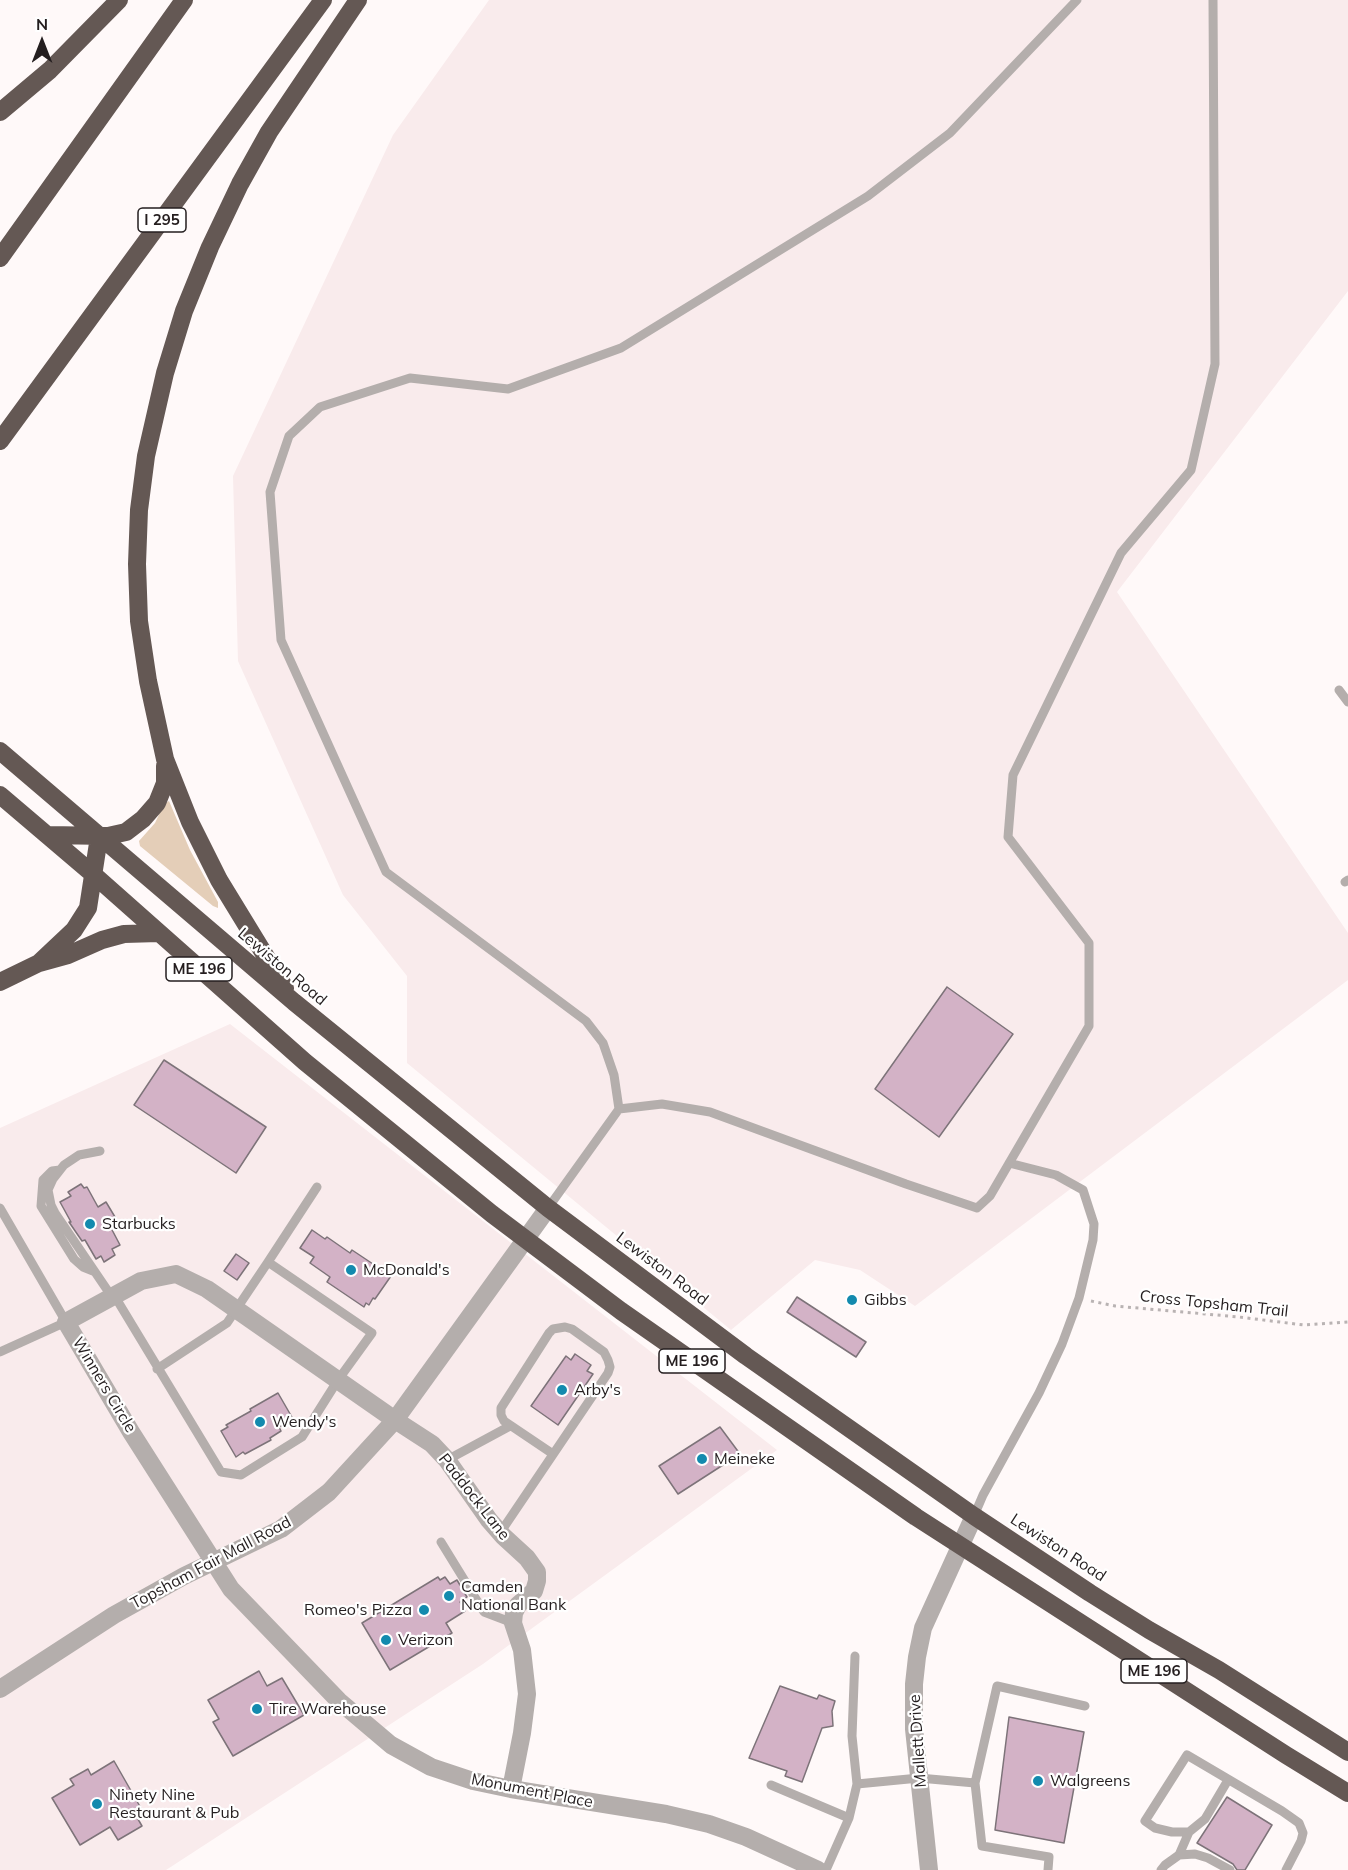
<!DOCTYPE html>
<style>
body{margin:0}
#map{position:relative;width:1348px;height:1870px;overflow:hidden;background:#fff9f9;font-family:Mulish,sans-serif}
canvas{display:block}
.north{position:absolute;left:12px;top:12px;width:60px;height:60px;-webkit-text-stroke:4px #fff;paint-order:stroke;rotate:0deg;font-size:16px;font-weight:700;line-height:24px;text-align:center;color:#241e1f}
.north::after{content:'';display:block;margin:auto;width:21px;height:27px;background:#241e1f;clip-path:polygon(50% 0,100% 100%,50% 72%,0 100%)}
</style>
<div id="map">
<canvas width="1348" height="1870"></canvas>
<div class="north">N</div>
</div>
<script>
const ctx = document.querySelector('canvas').getContext('2d');
ctx.lineJoin = 'round';
function paint(path, color) {
  ctx.fillStyle = color;
  ctx.fill(path, 'evenodd');
}
function poly(rows) {
  const path = new Path2D();
  for (const r of rows) {
    path.moveTo(r[0], r[1]);
    for (let i = 2; i < r.length; i += 2) path.lineTo(r[i], r[i + 1]);
  }
  return path;
}
function trace(path, color, width, dash) {
  ctx.strokeStyle = color;
  ctx.lineWidth = width;
  ctx.lineCap = dash ? 'butt' : 'round';
  ctx.setLineDash(dash || []);
  ctx.stroke(path);
}
function label(font, color, halo, rows, align = 'center') {
  ctx.font = font + ' Mulish,sans-serif';
  ctx.lineWidth = 4.5;
  ctx.setLineDash([]);
  ctx.textBaseline = 'middle';
  ctx.strokeStyle = halo;
  ctx.fillStyle = color;
  for (const [text, x, y, turn = 0] of rows) {
    ctx.save();
    ctx.translate(x, y);
    ctx.rotate((+turn || 0) * Math.PI / 180);
    ctx.textAlign = isNaN(turn) ? turn : align;
    if (halo) ctx.strokeText(text, 0, 0);
    ctx.fillText(text, 0, 0);
    ctx.restore();
  }
}
paint(poly([
 [489,0,1348,0,1348,291,1117,592,1348,933,1348,980,915,1306,860,1270,815,1260,731,1330,407,1063,407,976,343,895,238,661,233,476,393,135],
 [230,1024,777,1450,483,1664,166,1870,0,1870,0,1128]
]), '#f9ebec');
paint(poly([
 [169,801,190,850,218,902,218,908,213,906,140,846,139,841,155,823,164,804]
]), '#e4ceb8');
const building = poly([
 [947,987,1013,1034,939,1137,875,1089,947,987],
 [164,1060,266,1127,236,1173,134,1105,164,1060],
 [81,1184,84,1188,87,1187,98,1207,106,1202,118,1222,110,1226,120,1245,112,1249,115,1255,104,1262,101,1256,96,1259,85,1240,82,1241,69,1222,71,1222,60,1202,71,1196,68,1192,81,1184],
 [312,1230,325,1239,327,1237,350,1253,352,1250,391,1276,375,1299,373,1298,369,1305,366,1303,364,1307,327,1282,330,1277,310,1263,314,1257,300,1248,312,1230],
 [236,1254,249,1263,237,1280,224,1271,236,1254],
 [797,1297,866,1342,856,1357,787,1312,797,1297],
 [575,1354,591,1365,587,1371,593,1374,558,1425,531,1406,566,1356,571,1360,575,1354],
 [278,1393,293,1419,279,1427,281,1431,270,1438,271,1440,245,1454,243,1452,236,1457,221,1431,228,1427,226,1425,251,1411,250,1409,278,1393],
 [720,1427,740,1454,678,1494,659,1466,720,1427],
 [438,1577,440,1580,445,1577,450,1584,457,1580,467,1597,460,1602,465,1611,446,1623,452,1633,390,1670,362,1623,438,1577],
 [259,1671,267,1686,282,1678,304,1715,233,1756,213,1722,219,1719,208,1700,259,1671],
 [780,1686,817,1699,819,1695,835,1701,832,1711,833,1726,822,1728,802,1782,785,1776,787,1771,749,1758,780,1686],
 [1009,1717,1084,1732,1064,1843,995,1830,1009,1717],
 [114,1761,142,1810,135,1814,142,1826,118,1840,110,1827,80,1845,52,1798,74,1785,70,1779,88,1769,91,1775,114,1761],
 [1227,1797,1272,1825,1245,1870,1237,1870,1233,1864,1197,1843,1227,1797]
]);
paint(building, '#d3b2c6');
trace(building, '#7d7379', 1.5);
trace(poly([
 [1091,1301,1115,1306,1239,1317,1304,1325,1348,1322]
]), '#b9b3b3', 3, [3, 4.5]);
trace(poly([
 [1077,0,950,133,868,196,621,348,508,389,410,378,320,407,289,436,270,492,281,640,386,872,586,1021,603,1043,614,1075,619,1109,662,1104,710,1112,906,1184,977,1208,990,1196,1089,1026,1089,943,1008,837,1013,775,1121,553,1191,470,1215,364,1213,0],
 [1339,690,1348,702],
 [1345,882,1348,880],
 [100,1151,79,1155,64,1165,53,1179,48,1190,51,1205,55,1213,112,1297],
 [60,1170,52,1171,43,1180,41,1206,74,1259,83,1267,93,1271],
 [0,1208,66,1322,0,1352],
 [548,1208,619,1109],
 [114,1295,221,1472,241,1475,302,1437,338,1380,372,1333,268,1262,317,1187],
 [157,1369,227,1323,268,1262],
 [447,1460,510,1426],
 [974,1516,983,1495,1039,1393,1062,1344,1079,1298,1093,1240,1094,1224,1083,1190,1056,1175,1009,1163],
 [500,1533,608,1373,610,1367,608,1360,604,1352,572,1329,565,1327,553,1329,549,1333,501,1408,501,1415,504,1421,553,1454],
 [441,1542,484,1612,513,1623],
 [855,1656,852,1736,857,1784,919,1778,975,1783,982,1846,1049,1857,1048,1870],
 [1228,1780,1205,1819,1189,1832,1172,1832,1155,1828,1145,1821,1187,1755,1282,1811,1299,1823,1303,1833,1301,1841,1286,1870],
 [975,1783,997,1686,1085,1706],
 [771,1785,849,1818,857,1784],
 [1179,1855,1189,1832],
 [826,1870,849,1818],
 [1161,1870,1165,1865,1179,1855,1195,1854,1208,1858,1230,1870]
]), '#b4aeac', 9);
trace(poly([
 [0,1689,114,1615,184,1576,281,1529,329,1492,395,1420,548,1208],
 [511,1789,522,1733,527,1694,522,1650,513,1623,514,1613,518,1605,534,1591,537,1581,537,1572,527,1558,503,1536,489,1520,447,1460,432,1444,395,1420,207,1289,176,1274,141,1281,66,1322,131,1432,231,1589,339,1701,391,1745,431,1767,473,1781,511,1789,666,1814,709,1824,746,1837,818,1870],
 [929,1870,914,1729,914,1684,917,1657,923,1628,974,1516]
]), '#b4aeac', 18);
trace(poly([
 [0,112,50,70,119,0],
 [0,258,184,0],
 [0,441,323,0],
 [0,751,294,1002,548,1208,746,1356,974,1516,1090,1593,1149,1630,1219,1670,1348,1752],
 [0,795,94,875,305,1062,492,1214,621,1311,916,1517,1286,1755,1348,1793],
 [48,835,108,836,126,832,143,819,157,803,165,783,165,766],
 [40,962,74,930,88,908,99,837],
 [0,982,39,963,68,955,102,940,124,934,159,933],
 [285,988,219,880,190,822,165,759,148,681,139,621,137,564,139,510,146,456,165,373,184,311,210,247,240,184,269,132,358,0]
]), '#645854', 18);
for (const [x, y, r, color] of [
 [90,1224,6,"#138aae"],
 [351,1270,6,"#138aae"],
 [852,1300,6,"#138aae"],
 [562,1390,6,"#138aae"],
 [260,1422,6,"#138aae"],
 [702,1459,6,"#138aae"],
 [449,1596,6,"#138aae"],
 [424,1610,6,"#138aae"],
 [386,1640,6,"#138aae"],
 [257,1709,6,"#138aae"],
 [1038,1781,6,"#138aae"],
 [97,1804,6,"#138aae"]
]) {
  const dot = new Path2D();
  dot.arc(x, y, r, 0, 2 * Math.PI);
  ctx.fillStyle = color;
  ctx.fill(dot);
  trace(dot, '#fff', 2);
}
for (const [x, y, w] of [
 [162,220,48],
 [199,969,66],
 [692,1361,66],
 [1154,1671,66]
]) {
  const box = new Path2D();
  box.roundRect(x - w / 2, y - 12, w, 24, 4.5);
  ctx.fillStyle = '#fff';
  ctx.fill(box);
  trace(box, '#241e1f', 1.5);
}
label('bold 15px', '#241e1f', null, [
 ["I 295",162,220],
 ["ME 196",199,969],
 ["ME 196",692,1361],
 ["ME 196",1154,1671]
]);
label('16px', '#241e1f', '#fff', [
 ["Lewiston Road",282,967,40],
 ["Lewiston Road",662,1269,37],
 ["Cross Topsham Trail",1214,1304,6],
 ["Winners Circle",104,1385,59],
 ["Paddock Lane",474,1497,52],
 ["Lewiston Road",1058,1548,33],
 ["Topsham Fair Mall Road",211,1563,-28],
 ["Mallett Drive",918,1741,-94],
 ["Monument Place",532,1791,11]
]);
label('16px', '#241e1f', '#fff', [
 ["Starbucks",102,1224],
 ["McDonald's",363,1270],
 ["Gibbs",864,1300],
 ["Arby's",574,1390],
 ["Wendy's",272,1422],
 ["Meineke",714,1459],
 ["Camden",461,1587],
 ["National Bank",461,1605],
 ["Romeo's Pizza",412,1610,"right"],
 ["Verizon",398,1640],
 ["Tire Warehouse",269,1709],
 ["Walgreens",1050,1781],
 ["Ninety Nine",109,1795],
 ["Restaurant & Pub",109,1813]
], 'left');
</script>
